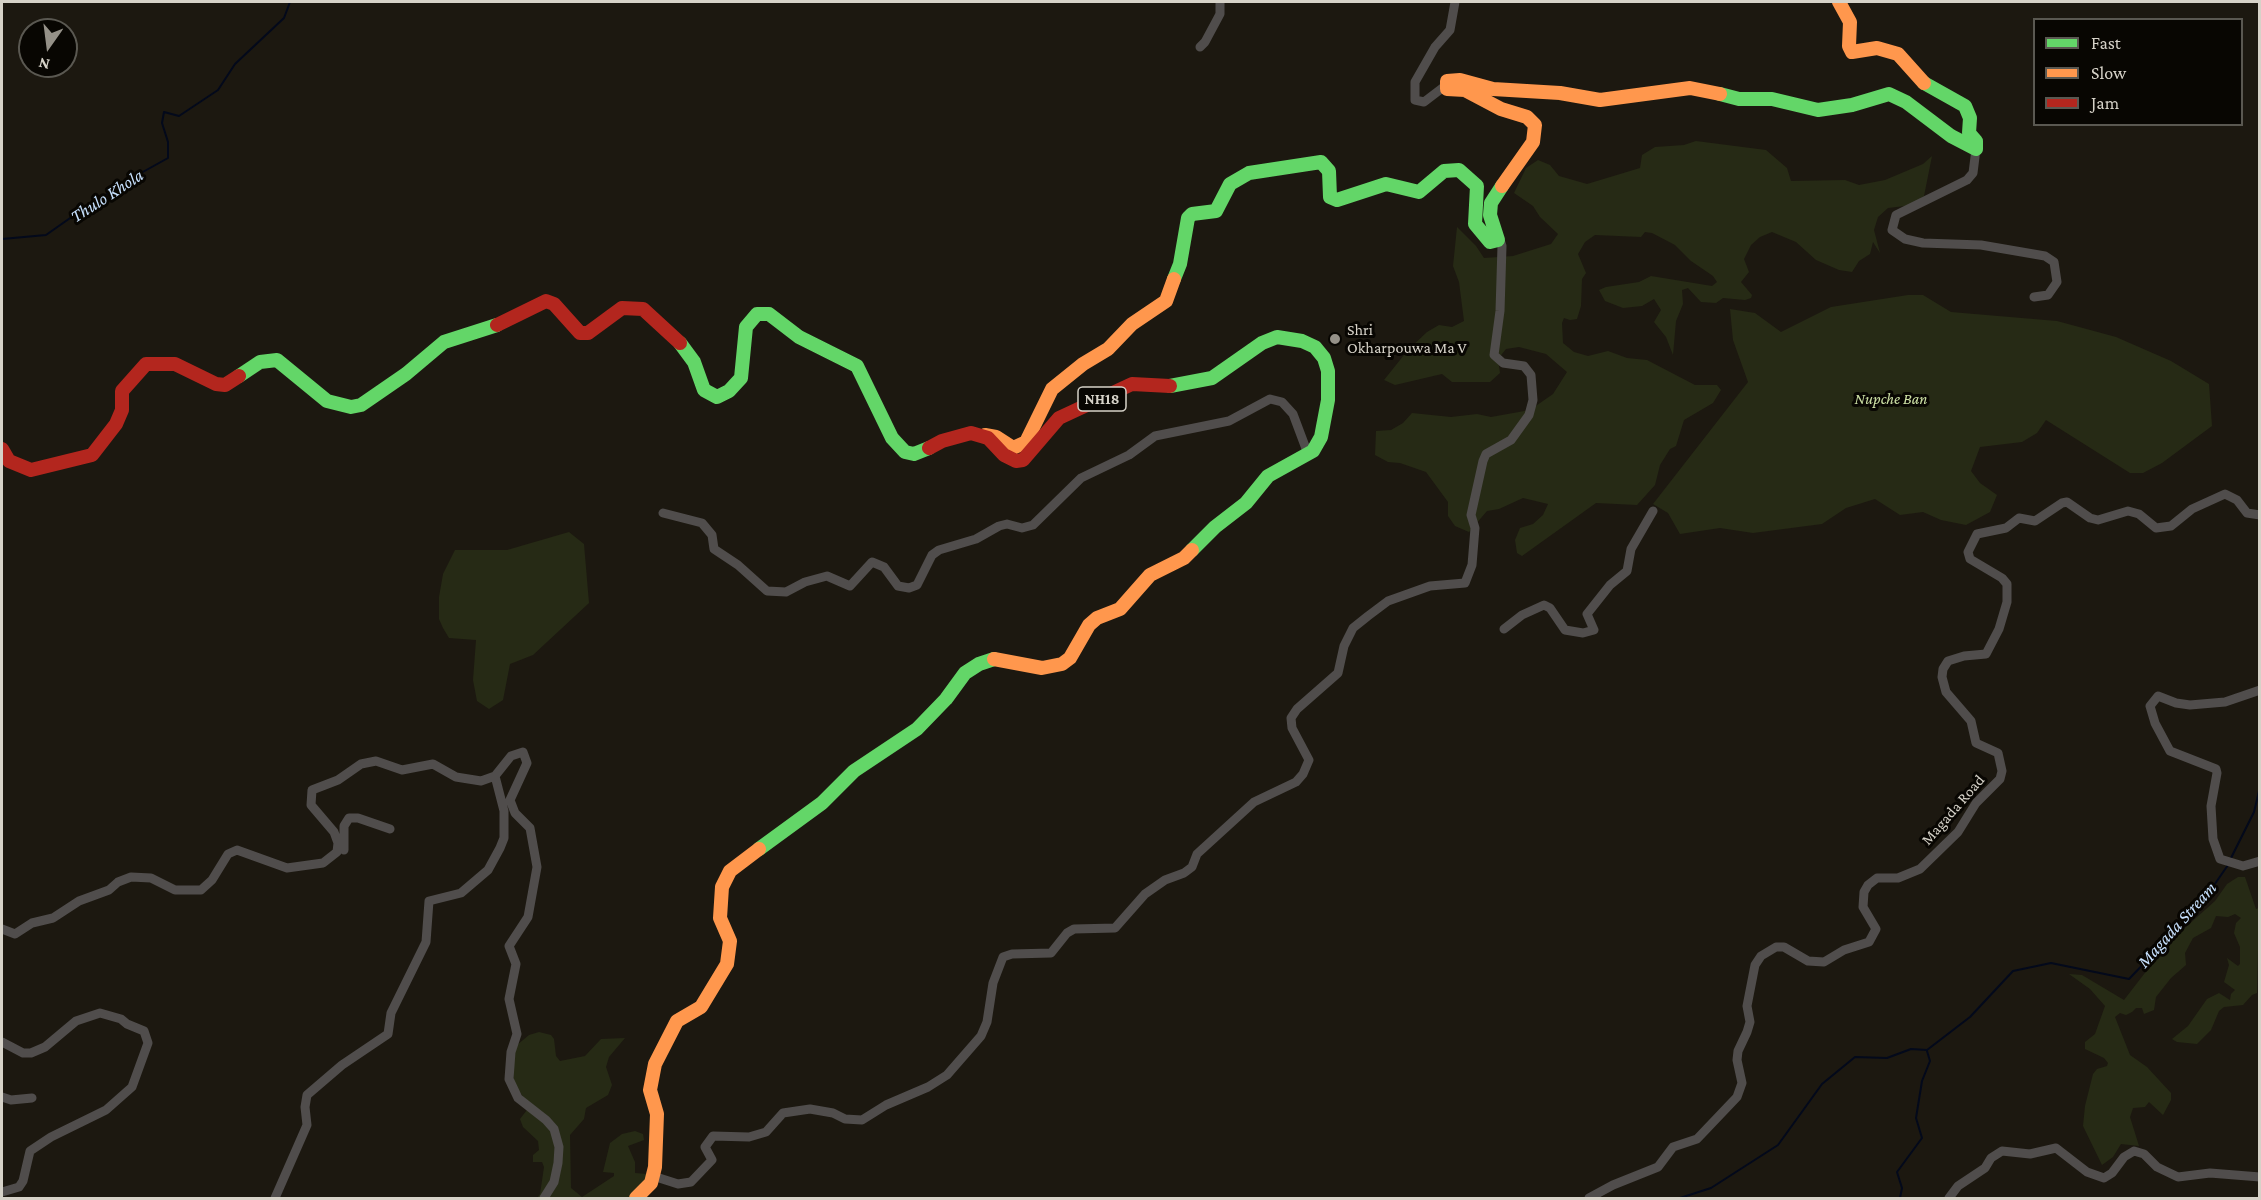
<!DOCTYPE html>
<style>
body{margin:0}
#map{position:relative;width:2261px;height:1200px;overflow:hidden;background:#1c1810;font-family:"Crimson Pro",serif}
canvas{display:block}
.frame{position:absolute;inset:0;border:3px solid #d6d2c8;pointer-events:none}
.legend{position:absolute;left:2033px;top:18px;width:210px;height:108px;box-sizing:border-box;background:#080602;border:2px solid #5a5851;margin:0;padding:8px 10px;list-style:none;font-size:18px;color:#d6d2c8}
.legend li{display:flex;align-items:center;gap:12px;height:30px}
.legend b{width:30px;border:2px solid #5a5851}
.north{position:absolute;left:18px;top:18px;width:60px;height:60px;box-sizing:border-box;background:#080602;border:2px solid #5a5851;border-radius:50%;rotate:194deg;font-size:16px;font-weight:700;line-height:24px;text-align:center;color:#d6d2c8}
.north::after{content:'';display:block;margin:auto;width:21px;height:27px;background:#959188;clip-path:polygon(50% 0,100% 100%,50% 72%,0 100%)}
</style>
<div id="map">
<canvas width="2261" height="1200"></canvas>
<div class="frame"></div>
<ul class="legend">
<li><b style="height:8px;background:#63d668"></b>Fast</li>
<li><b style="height:8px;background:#ff974d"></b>Slow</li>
<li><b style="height:8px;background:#b3261e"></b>Jam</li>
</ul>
<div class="north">N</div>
</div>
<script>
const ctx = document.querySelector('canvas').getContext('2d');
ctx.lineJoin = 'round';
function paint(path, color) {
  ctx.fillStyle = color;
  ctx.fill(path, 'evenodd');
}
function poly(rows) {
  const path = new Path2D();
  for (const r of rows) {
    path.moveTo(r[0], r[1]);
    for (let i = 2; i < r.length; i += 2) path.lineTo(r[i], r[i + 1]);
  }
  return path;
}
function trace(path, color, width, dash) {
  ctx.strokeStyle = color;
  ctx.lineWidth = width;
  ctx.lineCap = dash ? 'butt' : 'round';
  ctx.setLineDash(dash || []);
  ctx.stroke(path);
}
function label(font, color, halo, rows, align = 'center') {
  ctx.font = font + ' "Crimson Pro",serif';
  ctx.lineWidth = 6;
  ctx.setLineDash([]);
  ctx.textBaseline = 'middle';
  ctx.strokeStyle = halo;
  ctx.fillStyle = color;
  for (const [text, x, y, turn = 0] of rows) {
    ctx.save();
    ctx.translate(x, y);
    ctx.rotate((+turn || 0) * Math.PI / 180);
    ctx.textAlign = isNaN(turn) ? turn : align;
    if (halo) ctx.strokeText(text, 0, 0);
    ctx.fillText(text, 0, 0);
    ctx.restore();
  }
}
paint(poly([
 [1696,141,1766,150,1787,168,1791,181,1845,180,1859,185,1885,180,1923,164,1932,156,1924,196,1913,205,1888,208,1878,217,1874,230,1880,253,1873,242,1870,254,1859,261,1852,272,1839,270,1816,260,1796,242,1772,232,1760,237,1751,245,1744,259,1749,272,1741,282,1752,295,1751,298,1745,300,1723,298,1716,303,1701,302,1688,288,1682,290,1683,304,1676,321,1673,355,1666,337,1654,322,1661,310,1654,299,1642,306,1623,308,1605,301,1599,290,1606,287,1639,282,1651,276,1712,286,1717,282,1713,276,1691,261,1675,245,1652,233,1645,232,1641,237,1595,235,1585,242,1578,254,1586,273,1582,279,1581,306,1577,319,1570,320,1564,318,1562,323,1563,343,1574,352,1588,356,1608,351,1627,358,1647,360,1695,385,1717,385,1721,390,1713,403,1684,420,1676,446,1670,449,1660,465,1655,485,1637,505,1596,503,1522,556,1517,553,1515,540,1520,528,1533,524,1543,515,1548,504,1523,498,1499,509,1487,511,1469,532,1455,526,1448,516,1448,502,1426,472,1400,463,1388,462,1375,455,1376,431,1391,430,1403,423,1412,413,1451,417,1477,414,1491,417,1530,410,1553,394,1567,372,1546,354,1519,347,1506,349,1498,359,1500,373,1490,382,1452,382,1442,374,1395,385,1384,380,1408,350,1427,332,1439,325,1452,327,1464,321,1459,282,1453,266,1457,227,1476,246,1484,258,1513,256,1551,244,1558,234,1540,217,1533,206,1514,193,1526,168,1538,160,1550,165,1559,176,1587,184,1640,168,1642,155,1655,147,1684,145],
 [1908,295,1923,295,1951,312,2057,321,2116,337,2171,361,2209,384,2212,426,2162,463,2143,473,2130,473,2046,420,2037,433,2022,442,1980,447,1971,471,1980,483,1997,495,1990,512,1966,525,1941,520,1923,512,1900,515,1875,499,1846,508,1822,524,1753,533,1720,528,1680,534,1668,513,1653,504,1748,382,1733,340,1730,309,1755,313,1781,332,1831,307],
 [569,532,584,544,589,603,533,655,510,664,503,700,489,709,477,701,473,680,476,640,449,638,443,628,439,619,439,597,443,574,455,550,507,550],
 [2238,877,2245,877,2256,909,2259,908,2257,993,2252,995,2243,1005,2224,1007,2219,1011,2211,1030,2197,1044,2177,1042,2172,1039,2188,1026,2207,999,2219,993,2230,1000,2231,994,2235,990,2224,982,2229,965,2227,958,2238,966,2240,964,2240,947,2234,933,2236,923,2241,918,2235,914,2228,917,2216,916,2211,928,2193,938,2185,953,2186,965,2171,978,2156,997,2154,1010,2144,1014,2142,1008,2136,1008,2132,1012,2126,1015,2120,1013,2115,1017,2130,1055,2147,1067,2171,1093,2171,1100,2163,1115,2149,1102,2145,1107,2133,1108,2130,1117,2139,1146,2121,1144,2113,1157,2102,1165,2083,1126,2085,1106,2093,1074,2097,1069,2107,1066,2108,1063,2104,1058,2085,1049,2085,1042,2095,1034,2105,1006,2090,989,2069,974,2082,975,2124,1000,2168,943,2215,901,2227,884],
 [539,1032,551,1035,554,1039,556,1056,560,1061,585,1056,601,1039,625,1038,609,1057,606,1067,612,1085,608,1095,586,1108,584,1119,570,1135,571,1188,582,1197,614,1176,614,1173,603,1172,610,1143,622,1134,635,1131,643,1134,644,1140,628,1146,635,1162,635,1173,647,1174,642,1188,631,1198,537,1198,540,1194,544,1167,542,1162,533,1162,533,1155,539,1150,538,1141,523,1127,520,1119,530,1106,514,1084,512,1059,517,1045,529,1035]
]), '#262a15');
trace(poly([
 [2,239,46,235,73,216,93,206,114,188,168,158,168,142,162,123,164,112,179,116,218,90,235,64,284,18,290,2],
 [2230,860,2254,812,2260,787],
 [1680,1198,1711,1188,1778,1145,1822,1084,1855,1057,1887,1058,1911,1049,1927,1050,1970,1017,2013,971,2051,963,2129,979,2201,904,2228,865],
 [1900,1198,1902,1188,1897,1172,1922,1138,1916,1118,1922,1081,1930,1061,1927,1051]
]), '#03091b', 2);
trace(poly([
 [1200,47,1205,42,1220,14,1220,2],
 [1445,86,1424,102,1415,100,1415,82,1435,47,1450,30,1455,2],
 [1976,149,1973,173,1967,180,1896,215,1892,230,1905,239,1923,243,1981,245,2045,256,2054,262,2057,282,2048,295,2034,297],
 [663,513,702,523,712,535,714,549,738,565,767,591,786,592,805,582,827,576,850,586,872,562,884,567,898,586,909,588,917,585,932,555,939,550,976,539,999,526,1007,524,1022,528,1033,525,1081,478,1129,455,1155,436,1229,421,1270,399,1282,402,1293,414,1308,454],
 [1504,629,1522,615,1544,605,1550,608,1565,630,1583,633,1594,630,1587,614,1610,585,1627,571,1631,549,1653,511],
 [2260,690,2225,702,2190,705,2176,703,2158,696,2150,706,2155,723,2170,751,2216,769,2217,773,2211,806,2213,839,2220,859,2243,866,2260,861],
 [344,850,344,826,349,818,358,818,390,829],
 [2,929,15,934,32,923,53,918,79,901,109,890,118,882,131,877,151,878,175,890,201,890,212,880,228,854,237,850,287,868,323,863,337,852,338,843,334,832,311,805,312,790,338,780,361,764,376,761,402,770,433,764,456,777,481,781,495,776,511,756,523,752,527,763,510,800,515,813,530,828,537,867,528,917,509,946,516,964,509,999,517,1034,511,1052,509,1079,518,1098,546,1120,554,1129,559,1147,558,1163,554,1182,544,1198],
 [2,1042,23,1053,31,1053,45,1047,76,1021,100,1013,121,1019,127,1024,144,1031,148,1043,132,1087,106,1110,51,1137,30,1151,23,1181,19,1187,2,1192],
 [2,1097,11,1100,32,1098],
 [653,1176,678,1184,691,1182,712,1160,705,1147,713,1136,749,1137,766,1132,783,1113,810,1109,833,1113,845,1119,862,1120,886,1105,928,1087,947,1075,981,1036,987,1022,993,983,1003,957,1012,954,1051,953,1067,933,1074,929,1115,928,1145,894,1165,880,1184,873,1192,867,1197,854,1254,802,1296,782,1303,774,1309,760,1292,728,1291,718,1297,709,1338,673,1344,646,1353,628,1368,616,1388,601,1430,586,1465,583,1472,565,1475,528,1471,515,1483,461,1486,454,1511,440,1529,415,1533,400,1531,375,1524,366,1503,363,1494,355,1500,311,1502,246,1499,237],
 [275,1198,307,1125,305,1107,307,1095,342,1065,388,1034,391,1013,426,942,429,901,461,893,488,870,500,848,504,838,504,811,495,776],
 [1589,1198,1613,1185,1658,1167,1673,1147,1697,1139,1737,1097,1742,1083,1737,1060,1738,1051,1747,1032,1750,1022,1747,1006,1755,965,1761,956,1776,947,1784,947,1808,961,1824,962,1844,950,1869,942,1876,929,1863,907,1864,892,1868,885,1877,878,1898,878,1920,869,1958,832,1976,803,2000,779,2002,771,1998,753,1976,743,1971,721,1946,692,1942,677,1943,669,1948,661,1964,656,1986,654,1999,629,2007,602,2007,584,2002,578,1970,559,1968,552,1977,534,2006,528,2019,518,2035,521,2062,503,2067,502,2090,518,2098,520,2128,511,2139,514,2156,528,2171,526,2192,509,2225,494,2237,500,2247,513,2260,515],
 [1949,1198,1958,1186,1985,1168,1991,1158,2002,1151,2030,1154,2056,1148,2087,1172,2104,1178,2112,1173,2124,1157,2134,1151,2144,1154,2157,1167,2178,1177,2210,1173,2260,1177]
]), '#504d4c', 9);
trace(poly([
 [1720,94,1739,99,1772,99,1818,110,1852,105,1889,94,1906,102,1951,136,1976,149,1976,141,1969,133,1970,118,1965,106,1924,83],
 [1174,279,1180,264,1188,218,1192,214,1216,211,1230,184,1249,173,1321,162,1329,171,1330,197,1337,200,1386,184,1419,192,1444,171,1459,170,1477,186,1475,224,1490,242,1498,240,1490,215,1491,203,1502,186],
 [680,343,694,362,704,390,717,397,729,391,741,378,746,327,757,314,769,314,799,337,857,366,892,438,905,452,914,454,929,448],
 [239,376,260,362,277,360,327,401,351,407,361,405,406,374,444,342,497,325],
 [1170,386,1212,378,1262,343,1277,337,1302,341,1315,347,1324,358,1328,371,1328,400,1321,437,1313,451,1268,476,1246,503,1215,527,1192,550],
 [759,849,822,803,854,771,917,729,946,699,965,673,979,664,994,659]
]), '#63d668', 14);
trace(poly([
 [1839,2,1850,22,1849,46,1852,52,1877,48,1898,54,1924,83],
 [1502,186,1533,142,1535,125,1527,117,1501,109,1465,90,1447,89,1447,81,1460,80,1493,89,1560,93,1600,100,1690,88,1720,94],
 [985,435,996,437,1013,448,1026,442,1052,389,1083,364,1108,349,1132,324,1166,301,1174,279],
 [994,659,1042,668,1062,664,1070,658,1089,625,1097,618,1120,609,1150,575,1184,558,1192,550],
 [636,1198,651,1183,655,1167,657,1114,650,1090,655,1064,677,1021,701,1007,727,964,730,941,720,918,722,887,730,871,759,849]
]), '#ff974d', 14);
trace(poly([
 [497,325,546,301,554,304,580,333,588,333,622,308,643,309,680,343],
 [929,448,942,441,971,433,988,438,1004,455,1016,461,1023,460,1059,418,1132,384,1170,386],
 [2,449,9,461,31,470,92,455,116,424,122,410,122,391,146,364,175,364,216,384,225,385,239,376]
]), '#b3261e', 14);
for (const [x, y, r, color] of [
 [1335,339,6,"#959188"]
]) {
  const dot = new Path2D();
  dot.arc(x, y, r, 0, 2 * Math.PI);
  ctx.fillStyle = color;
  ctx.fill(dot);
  trace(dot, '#080602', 2);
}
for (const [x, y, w] of [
 [1102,399,48]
]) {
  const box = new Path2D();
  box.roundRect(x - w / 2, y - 12, w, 24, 4.5);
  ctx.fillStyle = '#080602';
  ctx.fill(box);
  trace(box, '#d6d2c8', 1.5);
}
label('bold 15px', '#d6d2c8', null, [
 ["NH18",1102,399]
]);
label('16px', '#d6d2c8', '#080602', [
 ["Shri",1347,330],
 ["Okharpouwa Ma V",1347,348]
], 'left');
label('italic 16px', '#cde0a5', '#080602', [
 ["Nupche Ban",1891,399]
]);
label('16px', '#d6d2c8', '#080602', [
 ["Magada Road",1953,810,-49]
]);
label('italic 18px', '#c7e1fe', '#080602', [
 ["Thulo Khola",107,196,-33],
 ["Magada Stream",2177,925,-48]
]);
</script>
